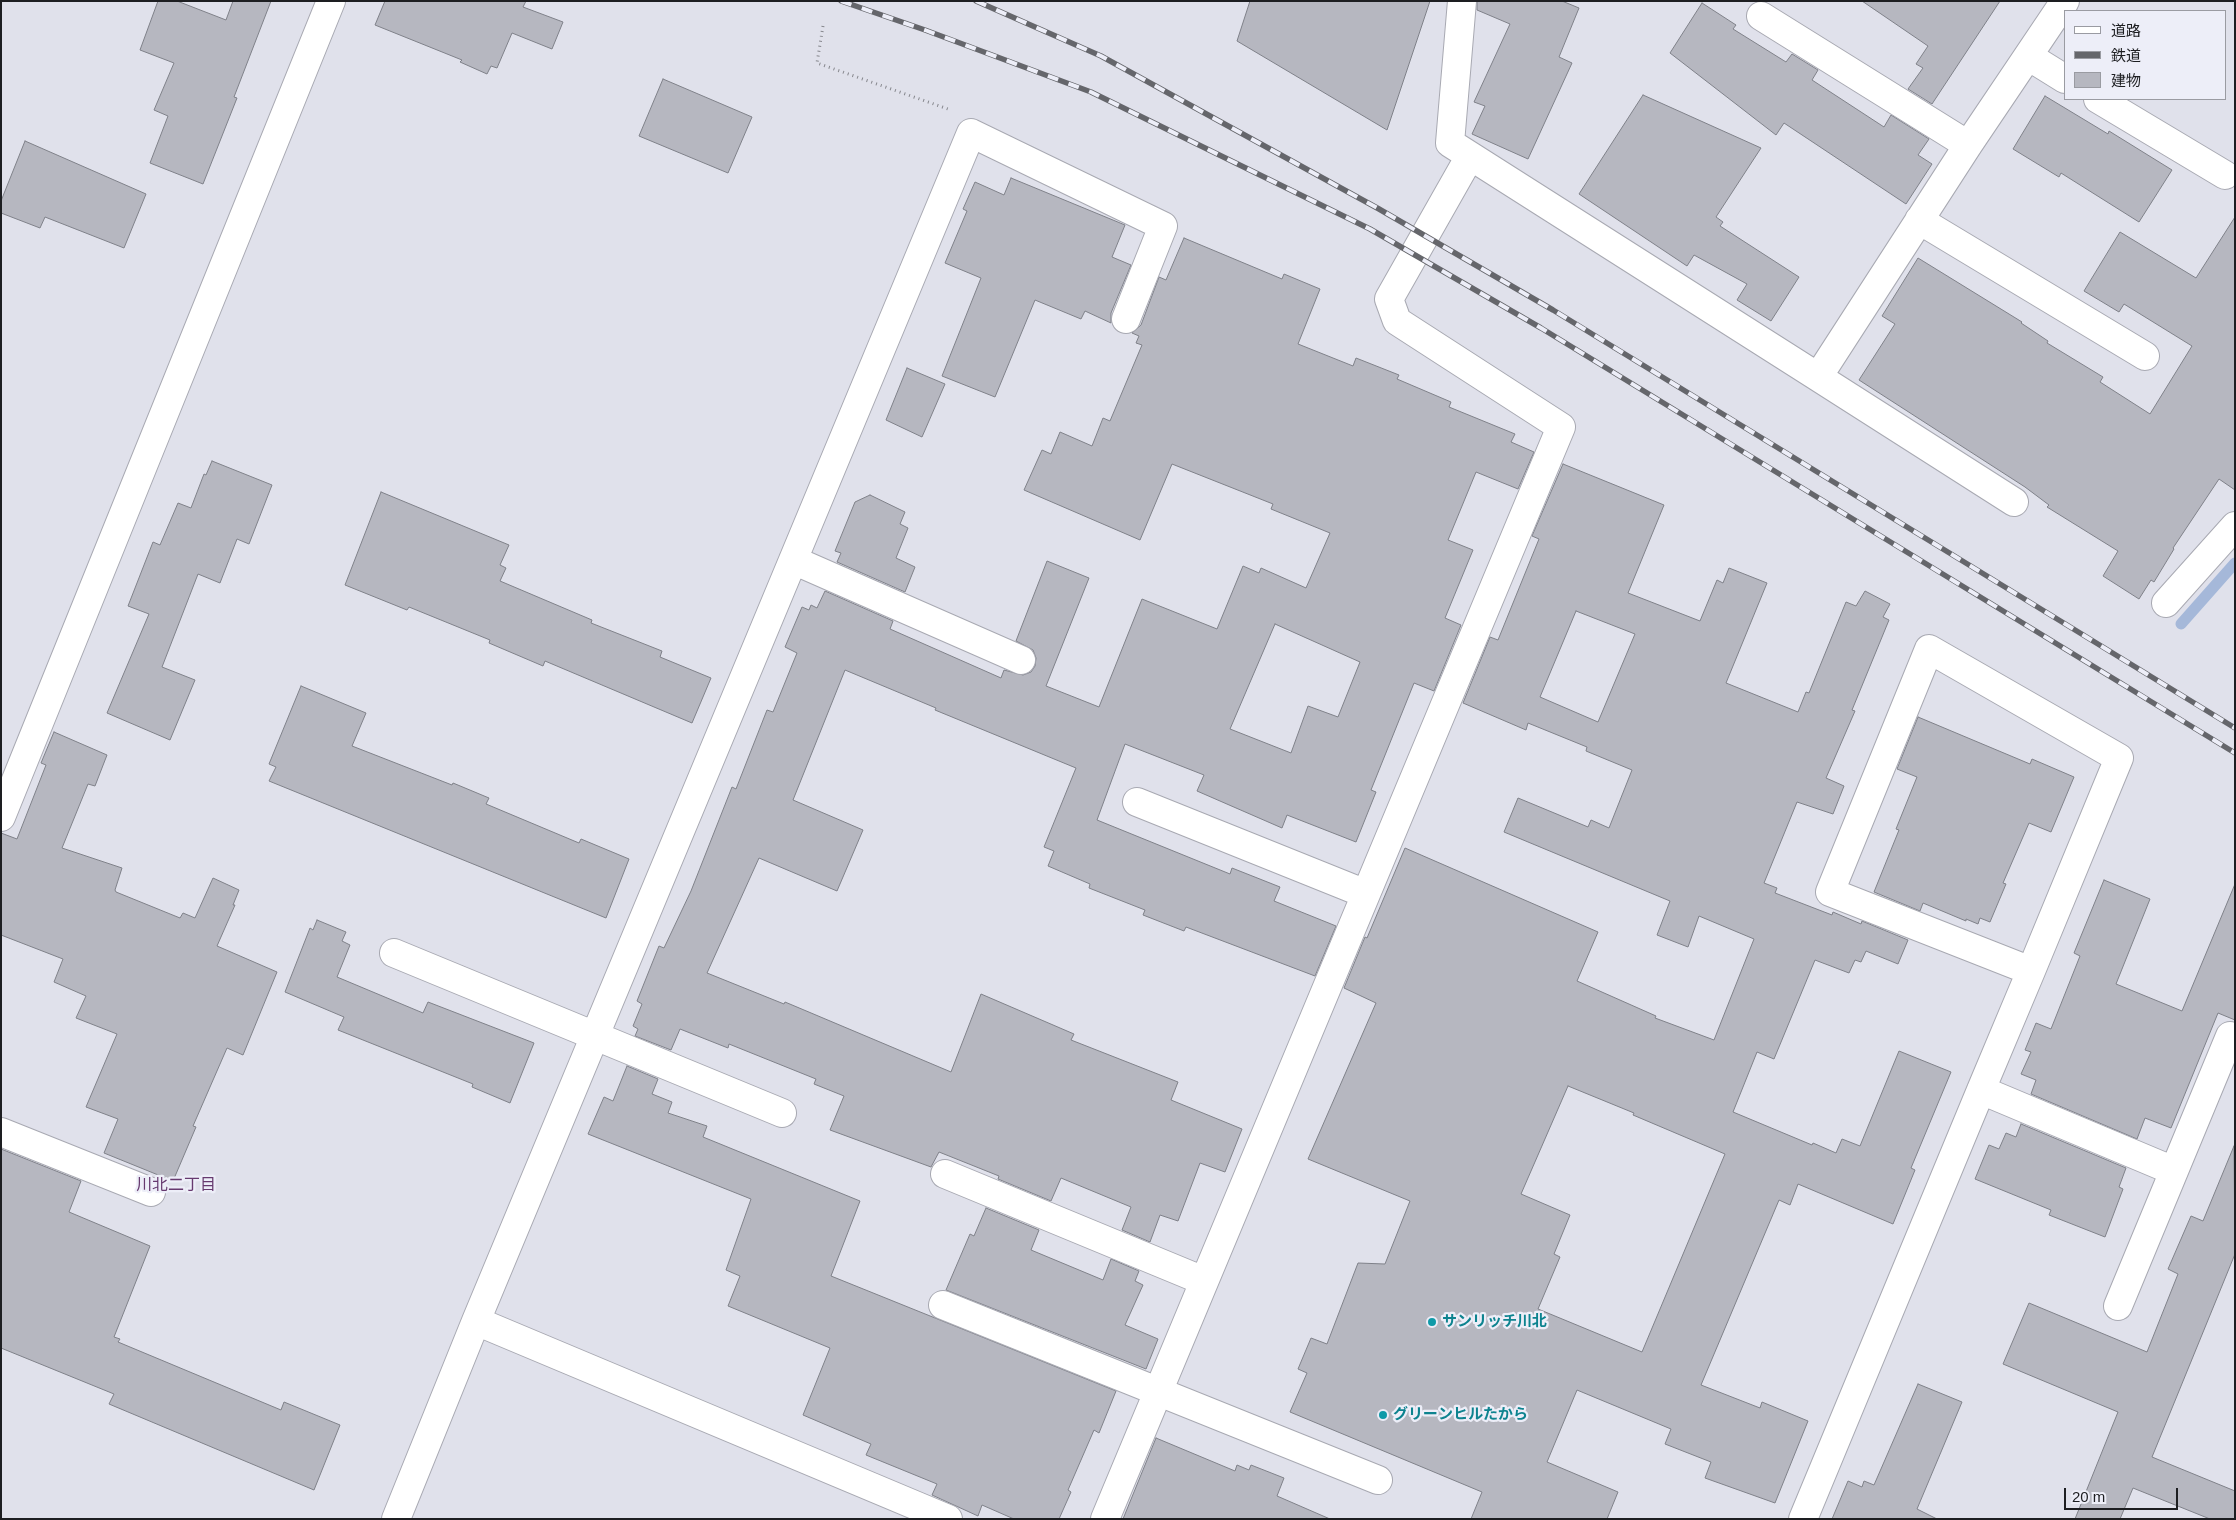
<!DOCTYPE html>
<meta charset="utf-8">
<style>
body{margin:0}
#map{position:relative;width:2236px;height:1520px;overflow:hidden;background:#e0e1eb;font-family:Arial,"Noto Sans JP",sans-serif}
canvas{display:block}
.frame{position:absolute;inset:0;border:2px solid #1d1e21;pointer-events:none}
.legend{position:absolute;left:2064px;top:10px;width:162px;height:90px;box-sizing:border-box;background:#edeef8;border:1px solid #9a9ba2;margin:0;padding:6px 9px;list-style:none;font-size:15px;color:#1d1e21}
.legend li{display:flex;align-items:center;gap:10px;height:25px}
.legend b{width:25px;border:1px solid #9a9ba2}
.scale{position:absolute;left:2064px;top:1488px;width:114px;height:22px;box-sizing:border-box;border:2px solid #1d1e21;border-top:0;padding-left:6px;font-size:15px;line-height:18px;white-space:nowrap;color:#1d1e21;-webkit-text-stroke:4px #edeef8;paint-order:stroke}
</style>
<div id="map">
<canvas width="2236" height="1520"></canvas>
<div class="frame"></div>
<ul class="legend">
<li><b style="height:6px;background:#fff"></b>道路</li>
<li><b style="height:6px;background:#65666b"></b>鉄道</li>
<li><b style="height:14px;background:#b6b7c0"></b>建物</li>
</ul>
<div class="scale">20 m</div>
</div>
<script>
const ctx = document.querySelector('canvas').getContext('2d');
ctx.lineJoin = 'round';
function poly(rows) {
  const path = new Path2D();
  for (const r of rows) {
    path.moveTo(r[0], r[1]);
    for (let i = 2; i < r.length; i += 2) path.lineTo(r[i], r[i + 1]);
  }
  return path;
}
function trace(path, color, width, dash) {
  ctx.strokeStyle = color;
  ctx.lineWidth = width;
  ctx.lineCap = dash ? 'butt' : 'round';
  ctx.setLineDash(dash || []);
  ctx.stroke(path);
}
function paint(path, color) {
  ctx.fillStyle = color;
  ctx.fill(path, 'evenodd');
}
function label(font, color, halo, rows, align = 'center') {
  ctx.font = font + ' Arial,"Noto Sans JP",sans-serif';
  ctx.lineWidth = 4.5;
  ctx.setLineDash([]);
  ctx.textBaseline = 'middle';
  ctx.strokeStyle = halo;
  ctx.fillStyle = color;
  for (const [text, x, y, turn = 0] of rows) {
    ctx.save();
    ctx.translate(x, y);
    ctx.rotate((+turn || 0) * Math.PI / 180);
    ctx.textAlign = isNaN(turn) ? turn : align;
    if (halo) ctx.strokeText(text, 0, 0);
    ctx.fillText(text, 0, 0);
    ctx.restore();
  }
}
trace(poly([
 [2181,624,2235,563]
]), '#a5b8d9', 11);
const building = poly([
 [158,1,177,1,226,20,233,1,271,1,234,97,237,98,203,184,150,163,168,116,154,110,174,63,140,50,158,1],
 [385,1,526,1,523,7,563,22,552,49,512,33,497,68,491,66,487,74,460,62,462,60,375,25,385,1],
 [1250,1,1430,1,1387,130,1237,41,1250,1],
 [1477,1,1562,1,1579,8,1559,57,1572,63,1528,159,1472,134,1485,106,1474,102,1510,24,1477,10,1477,1],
 [1862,1,2000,1,1932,104,1908,89,1923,68,1916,64,1928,46,1862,1],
 [1702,3,1736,25,1733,29,1786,62,1792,54,1818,70,1812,80,1884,127,1891,115,1929,139,1918,155,1932,164,1906,204,1784,123,1776,135,1670,53,1702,3],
 [663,79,752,117,728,173,639,136,663,79],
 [1643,95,1761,148,1716,217,1723,222,1720,226,1799,277,1771,321,1737,300,1747,284,1694,255,1687,266,1579,194,1643,95],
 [2045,96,2108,134,2109,131,2172,170,2139,222,2061,173,2059,177,2013,149,2045,96],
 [25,141,146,194,124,248,45,217,40,228,1,213,1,201,25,141],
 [1011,178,1125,225,1112,257,1131,265,1111,313,1111,323,1085,311,1081,319,1035,300,995,397,942,376,981,278,945,263,967,211,963,209,975,182,1004,195,1011,178],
 [2235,217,2235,490,2219,479,2173,548,2174,549,2154,582,2151,580,2139,599,2103,576,2118,551,2047,507,2049,505,2025,487,1859,380,1895,324,1882,316,1918,258,2022,322,2021,323,2048,341,2047,343,2103,377,2100,382,2150,414,2192,346,2124,304,2119,312,2084,291,2120,232,2196,278,2235,217],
 [1184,238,1282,279,1284,274,1320,289,1298,344,1353,366,1356,358,1399,375,1397,379,1451,402,1449,407,1515,434,1511,442,1534,452,1518,489,1476,472,1448,540,1473,550,1445,618,1461,625,1434,691,1414,683,1371,790,1376,792,1356,842,1287,815,1282,828,1197,791,1204,775,1125,744,1097,820,1230,874,1232,868,1280,887,1274,901,1336,926,1315,976,1186,927,1184,931,1143,915,1145,910,1089,888,1090,884,1048,866,1054,851,1044,847,1076,768,935,710,936,708,845,670,793,800,863,830,837,891,759,858,707,973,784,1004,785,1002,951,1072,981,994,1074,1034,1071,1040,1178,1082,1171,1100,1242,1129,1225,1172,1200,1163,1178,1221,1160,1215,1150,1242,1122,1230,1131,1207,1061,1178,1051,1201,998,1179,999,1176,939,1152,931,1167,830,1130,844,1096,814,1084,816,1079,729,1044,728,1048,680,1029,671,1050,635,1036,638,1029,633,1026,642,1004,637,1001,659,946,664,948,691,891,732,787,736,789,767,710,773,712,797,653,785,647,802,607,809,610,811,605,817,608,825,591,893,621,890,629,1001,678,1004,670,1023,675,1031,672,1035,666,1036,658,1033,650,1016,641,1047,561,1089,578,1046,686,1099,707,1142,599,1217,629,1243,566,1259,573,1261,568,1306,588,1330,533,1271,509,1273,504,1172,464,1140,540,1024,490,1042,450,1051,454,1060,432,1092,446,1103,418,1110,421,1142,345,1136,343,1139,336,1132,333,1141,325,1159,277,1166,280,1184,238],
 [1275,624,1360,662,1338,717,1308,706,1291,753,1230,729,1275,624],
 [907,368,945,384,922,437,886,420,907,368],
 [212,461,272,485,249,544,237,539,220,583,198,574,162,667,195,680,170,740,107,713,149,614,128,606,153,542,160,545,178,503,191,508,204,474,206,475,212,461],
 [1563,464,1664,505,1628,593,1700,621,1717,580,1723,583,1729,568,1767,583,1726,683,1798,712,1806,692,1809,693,1846,602,1856,606,1865,591,1890,604,1883,617,1889,620,1852,710,1855,711,1826,778,1844,786,1833,814,1797,802,1764,883,1777,888,1775,893,1832,915,1833,912,1861,924,1862,921,1908,940,1898,964,1866,951,1861,962,1855,960,1849,973,1815,960,1774,1059,1757,1052,1733,1112,1812,1145,1813,1143,1836,1153,1842,1139,1860,1146,1899,1051,1951,1072,1911,1168,1915,1170,1893,1224,1798,1184,1790,1205,1779,1200,1701,1385,1760,1408,1762,1402,1808,1421,1775,1503,1705,1478,1711,1462,1665,1444,1671,1429,1577,1390,1547,1462,1618,1492,1607,1519,1471,1519,1482,1492,1290,1412,1307,1373,1298,1369,1311,1338,1327,1344,1358,1263,1385,1264,1410,1201,1308,1159,1376,1003,1344,988,1365,937,1367,938,1405,848,1598,932,1577,981,1656,1016,1655,1018,1714,1040,1754,939,1699,916,1688,947,1657,935,1670,901,1504,832,1518,798,1588,827,1591,820,1609,828,1632,770,1586,751,1587,747,1528,723,1526,730,1463,703,1490,637,1498,640,1539,539,1532,536,1563,464],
 [1576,611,1635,634,1598,722,1540,697,1576,611],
 [1568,1086,1634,1113,1633,1115,1725,1154,1642,1352,1538,1309,1560,1257,1554,1254,1570,1215,1521,1194,1568,1086],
 [381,492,509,545,500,565,506,568,500,581,592,620,591,623,662,651,660,657,711,678,692,723,545,661,543,666,489,643,490,640,409,607,407,610,345,585,381,492],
 [870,495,905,512,900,524,908,528,896,558,915,567,905,592,837,562,841,553,835,551,855,502,870,495],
 [301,686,366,713,352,746,452,785,453,783,489,798,486,804,579,843,581,839,629,859,606,918,269,781,276,767,269,764,301,686],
 [1918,717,2030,764,2032,759,2074,777,2051,832,2029,823,2003,883,2006,884,1990,922,1980,918,1978,924,1966,919,1966,921,1923,903,1920,911,1874,892,1899,830,1896,829,1917,777,1897,769,1918,717],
 [54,732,107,755,95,786,88,784,62,848,122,868,115,890,116,892,180,918,183,913,195,918,213,878,239,890,233,905,235,905,217,946,277,972,243,1055,227,1048,193,1126,196,1127,173,1181,104,1153,118,1119,86,1107,117,1034,76,1018,86,996,54,982,63,959,1,935,1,833,17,839,46,765,41,763,54,732],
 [2104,880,2150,899,2116,984,2182,1011,2235,884,2235,1020,2218,1013,2171,1128,2145,1118,2137,1139,2031,1094,2036,1080,2021,1074,2031,1052,2025,1050,2036,1023,2051,1029,2080,956,2074,953,2104,880],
 [317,920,346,932,342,941,350,945,337,977,423,1013,428,1002,534,1043,510,1103,472,1087,473,1084,338,1030,344,1017,285,992,310,928,313,930,317,920],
 [627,1066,658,1079,652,1094,672,1102,668,1113,707,1126,703,1137,860,1201,831,1276,1116,1391,1099,1433,1094,1430,1068,1490,1071,1492,1059,1519,1014,1519,982,1505,978,1516,932,1495,937,1484,866,1455,871,1444,803,1415,830,1348,728,1306,740,1276,726,1270,751,1199,588,1134,604,1097,613,1101,627,1066],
 [2021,1124,2126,1168,2119,1187,2123,1189,2105,1237,2049,1215,2051,1210,1975,1179,1989,1145,1999,1149,2006,1133,2016,1137,2021,1124],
 [2234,1146,2235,1254,2152,1457,2235,1491,2235,1519,2210,1519,2133,1488,2120,1519,2075,1519,2118,1412,2003,1364,2029,1303,2147,1352,2178,1274,2168,1269,2191,1216,2203,1221,2234,1146],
 [1,1149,81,1181,69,1212,150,1246,114,1337,120,1339,118,1342,281,1410,284,1402,340,1425,314,1490,109,1404,114,1394,1,1348,1,1149],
 [986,1208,1039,1230,1031,1250,1103,1280,1111,1259,1139,1271,1135,1281,1143,1285,1125,1325,1158,1339,1146,1369,946,1290,970,1234,974,1236,986,1208],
 [1918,1384,1962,1402,1917,1509,1937,1519,1832,1519,1848,1481,1862,1487,1864,1481,1874,1485,1918,1384],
 [1156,1438,1235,1471,1237,1465,1249,1470,1251,1465,1284,1478,1277,1496,1330,1519,1123,1519,1156,1438]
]);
paint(building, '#b6b7c0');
trace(building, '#7f8189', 1);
const street = poly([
 [1462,1,1450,143,1818,377,1968,145,2065,1],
 [1761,16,1968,145],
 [2028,56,2065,79],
 [2098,99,2225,175],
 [1919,220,2145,356],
 [1818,377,2014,502],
 [793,560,1021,660],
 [2166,603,2235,526],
 [1137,802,1366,894],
 [1,817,331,1],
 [394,953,782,1113],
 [1981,1090,2174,1171],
 [1,1132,151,1192],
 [945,1174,1204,1281],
 [943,1305,1378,1480],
 [2118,1306,2230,1036],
 [476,1321,948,1519],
 [396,1519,476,1321,971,133,1163,226,1126,319],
 [1105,1519,1561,427,1397,321,1389,299,1470,156],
 [1803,1519,1981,1090,2031,971,2119,758,1929,649,1830,892,2031,971]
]);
trace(street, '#a8a9b2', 30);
trace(poly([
 [823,26,817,63,948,109]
]), '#86878d', 3, [1, 4]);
trace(street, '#fff', 28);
const rail = poly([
 [841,1,925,30,1091,92,1370,229,1541,328,2235,753],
 [976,1,1101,56,1379,209,1553,310,2235,728]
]);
trace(rail, '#65666b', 5.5);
trace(rail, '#edeef8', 4, [11]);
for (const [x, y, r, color] of [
 [1432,1322,5,"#0f9aa8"],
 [1383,1415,5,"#0f9aa8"]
]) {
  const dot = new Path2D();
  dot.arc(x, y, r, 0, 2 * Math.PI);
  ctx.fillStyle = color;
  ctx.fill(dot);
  trace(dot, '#edeef8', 2);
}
label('bold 15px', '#0d838f', '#edeef8', [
 ["サンリッチ川北",1442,1322],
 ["グリーンヒルたから",1393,1415]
], 'left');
label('16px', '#673a6f', '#edeef8', [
 ["川北二丁目",176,1186]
]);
</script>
